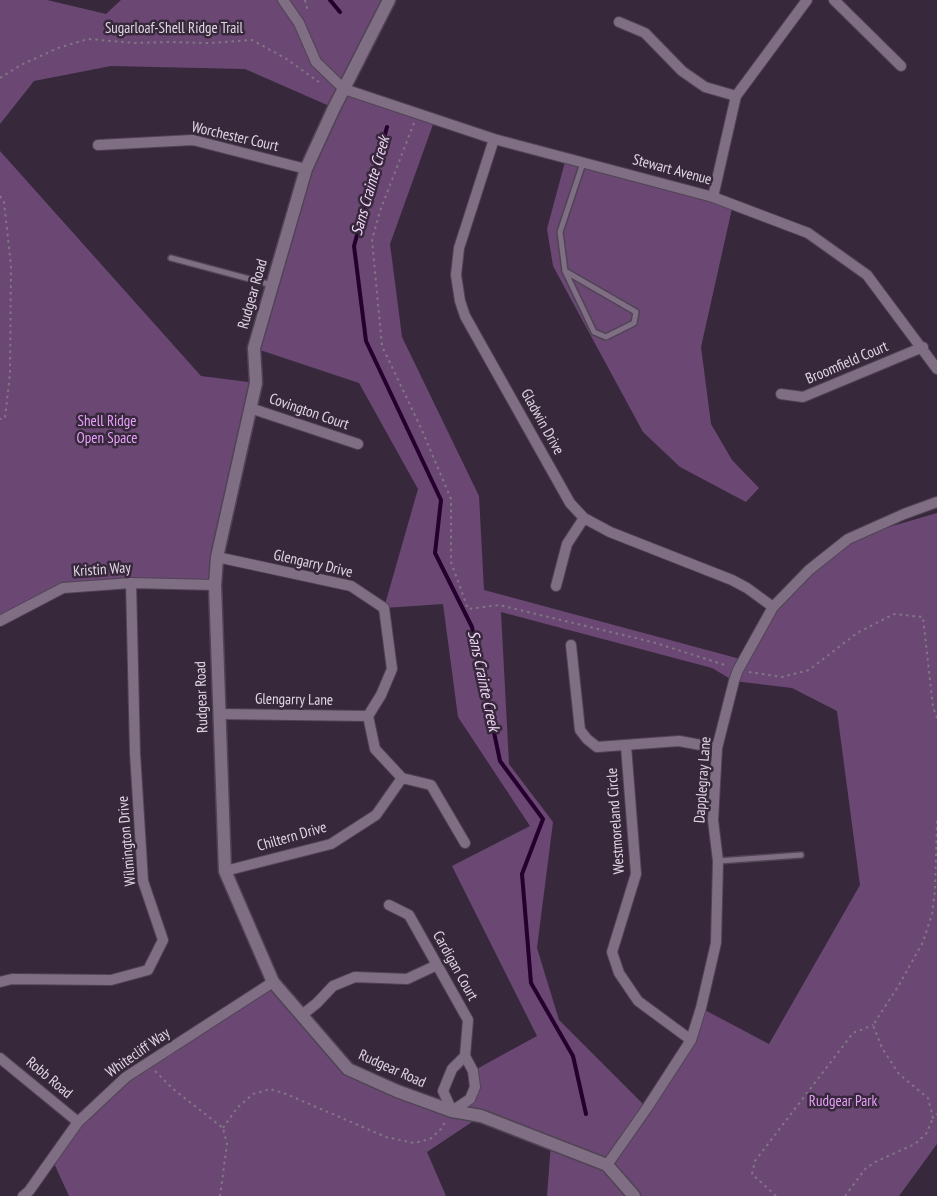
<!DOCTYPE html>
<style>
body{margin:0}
canvas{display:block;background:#37283b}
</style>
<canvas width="937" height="1196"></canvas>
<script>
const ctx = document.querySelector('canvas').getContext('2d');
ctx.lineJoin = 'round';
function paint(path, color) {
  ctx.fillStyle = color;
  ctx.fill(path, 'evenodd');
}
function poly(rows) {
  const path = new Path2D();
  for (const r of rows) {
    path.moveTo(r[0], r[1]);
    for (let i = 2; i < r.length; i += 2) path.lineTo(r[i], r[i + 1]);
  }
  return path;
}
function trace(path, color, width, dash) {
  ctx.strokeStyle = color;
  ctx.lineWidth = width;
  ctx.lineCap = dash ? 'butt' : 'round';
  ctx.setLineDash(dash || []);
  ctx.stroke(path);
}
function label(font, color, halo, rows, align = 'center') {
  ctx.font = font + ' "PT Sans Narrow",sans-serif';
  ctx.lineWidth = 5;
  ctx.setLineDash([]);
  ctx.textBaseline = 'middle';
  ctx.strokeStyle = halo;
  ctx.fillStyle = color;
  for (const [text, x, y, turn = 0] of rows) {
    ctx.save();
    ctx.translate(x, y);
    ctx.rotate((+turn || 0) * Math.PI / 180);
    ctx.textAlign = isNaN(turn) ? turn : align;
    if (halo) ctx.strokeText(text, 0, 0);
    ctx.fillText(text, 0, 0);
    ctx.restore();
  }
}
paint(poly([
 [0,0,47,0,106,14,121,0,389,0,344,89,435,119,390,244,402,337,479,496,484,590,744,660,773,607,848,539,937,513,937,1144,899,1196,547,1196,551,1143,481,1116,427,1152,446,1196,69,1196,52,1159,78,1122,126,1077,273,982,348,1069,452,1111,470,1099,473,1071,537,1036,452,866,530,826,458,717,443,604,384,608,418,489,359,383,254,348,306,169,334,108,245,69,111,66,34,81,0,124],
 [501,612,712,668,734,681,792,688,837,711,860,885,769,1044,701,1008,691,1040,647,1108,559,1020,537,948,553,822,509,764],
 [0,151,201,376,256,383,215,585,63,588,0,621],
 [566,158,733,204,701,347,711,424,732,460,759,488,746,502,680,467,643,432,553,266,547,229]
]), '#6a4873');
trace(poly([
 [330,0,340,12],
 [387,127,354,246,366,341,441,500,435,553,472,627,500,761,543,819,522,874,531,983,573,1056,586,1114]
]), '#25002e', 4);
const service = poly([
 [171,258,272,285],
 [565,271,636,312,634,323,606,337,594,332,565,271,560,232,583,163],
 [718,861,801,855]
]);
const minor = poly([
 [283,0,299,23,316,62,344,89,494,139,713,197,808,233,867,275,937,369],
 [834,0,901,66],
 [619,22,645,33,682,71,705,87,736,96],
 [494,139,459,248,456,275,460,301,465,316,570,503,584,518,610,532,732,580,747,588,773,607],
 [98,145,193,140,306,169],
 [713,197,736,96,807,0],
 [781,394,803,397,923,347],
 [250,408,358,444],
 [217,557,351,586,384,608,392,669,381,695,368,716,375,749,402,778,431,785,465,843],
 [556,586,567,544,584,518],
 [0,621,63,588,131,583,215,585],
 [571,645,580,730,587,739,597,747,679,741,717,748],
 [219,714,368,716],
 [626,746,636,874,612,952,619,973,638,1001,691,1040],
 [225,871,331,844,376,815,402,778],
 [389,905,409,915,468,1020,465,1056,473,1071,475,1087,470,1099,452,1111,443,1091,452,1069,465,1056],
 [0,982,12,979,111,980,148,970,163,940,143,881,135,753,131,583],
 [302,1015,317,1003,333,986,355,977,407,979,437,965],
 [0,1058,78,1122],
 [607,1165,647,1108,691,1040,701,1008,716,943,718,861,713,820,717,748,734,681,738,670,773,607,809,570,848,539,904,514,937,502],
 [23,1196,29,1191,78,1122,126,1077,273,982]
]);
const tertiary = poly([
 [389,0,334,108,306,169,254,348,256,383,217,557,215,585,225,871,273,982,348,1069,397,1091,452,1111,481,1116,607,1165,634,1196]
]);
trace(service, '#504454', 8);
trace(minor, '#504454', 12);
trace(tertiary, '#504454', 15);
trace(poly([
 [305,0,307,8,305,12],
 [0,78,21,65,58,48,88,39,135,43,169,42,210,43,252,40,285,58,319,82],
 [414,123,380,211,372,240,382,346,421,428,451,499,451,562,468,609,499,605,656,643,728,666],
 [0,196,4,202,11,266,10,373,5,418,0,419],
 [749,672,782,677,809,670,857,633,894,614,923,617,933,707,937,718],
 [937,821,935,891,932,914,923,942,899,985,873,1025,882,1048,899,1074,928,1098,933,1118,937,1114],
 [155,1071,173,1089,223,1128,227,1144,220,1196],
 [223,1128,237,1108,253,1094,270,1089,286,1094,386,1137,414,1143,430,1139,441,1129,445,1122],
 [776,1196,752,1174,755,1161,853,1033,873,1025],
 [845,1196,866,1168,877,1161,915,1144,926,1134,933,1118]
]), '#827585', 2, [2.5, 4]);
trace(service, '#806f84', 5);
trace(minor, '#806f84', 10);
trace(tertiary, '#806f84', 12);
label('15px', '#e0d7e3', '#37283b', [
 ["Sugarloaf-Shell Ridge Trail",174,29],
 ["Worchester Court",235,137,13],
 ["Stewart Avenue",672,170,15],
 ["Rudgear Road",253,294,-74],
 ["Broomfield Court",847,363,-23],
 ["Covington Court",309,412,19],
 ["Gladwin Drive",542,422,61],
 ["Glengarry Drive",313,564,13],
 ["Kristin Way",102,570,-4],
 ["Rudgear Road",202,697,-92],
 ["Glengarry Lane",294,700,1],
 ["Dapplegray Lane",703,780,-86],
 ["Westmoreland Circle",616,821,-94],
 ["Chiltern Drive",292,837,-16],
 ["Wilmington Drive",127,841,-95],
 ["Cardigan Court",455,966,61],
 ["Whitecliff Way",138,1053,-35],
 ["Rudgear Road",392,1069,24],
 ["Robb Road",49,1078,40]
]);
label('15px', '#e9a0fc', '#37283b', [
 ["Shell Ridge",107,422],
 ["Open Space",107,439],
 ["Rudgear Park",843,1102]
]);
label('italic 16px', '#f2d5fa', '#37283b', [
 ["Sans Crainte Creek",371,186,-74],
 ["Sans Crainte Creek",483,681,78]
]);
</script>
